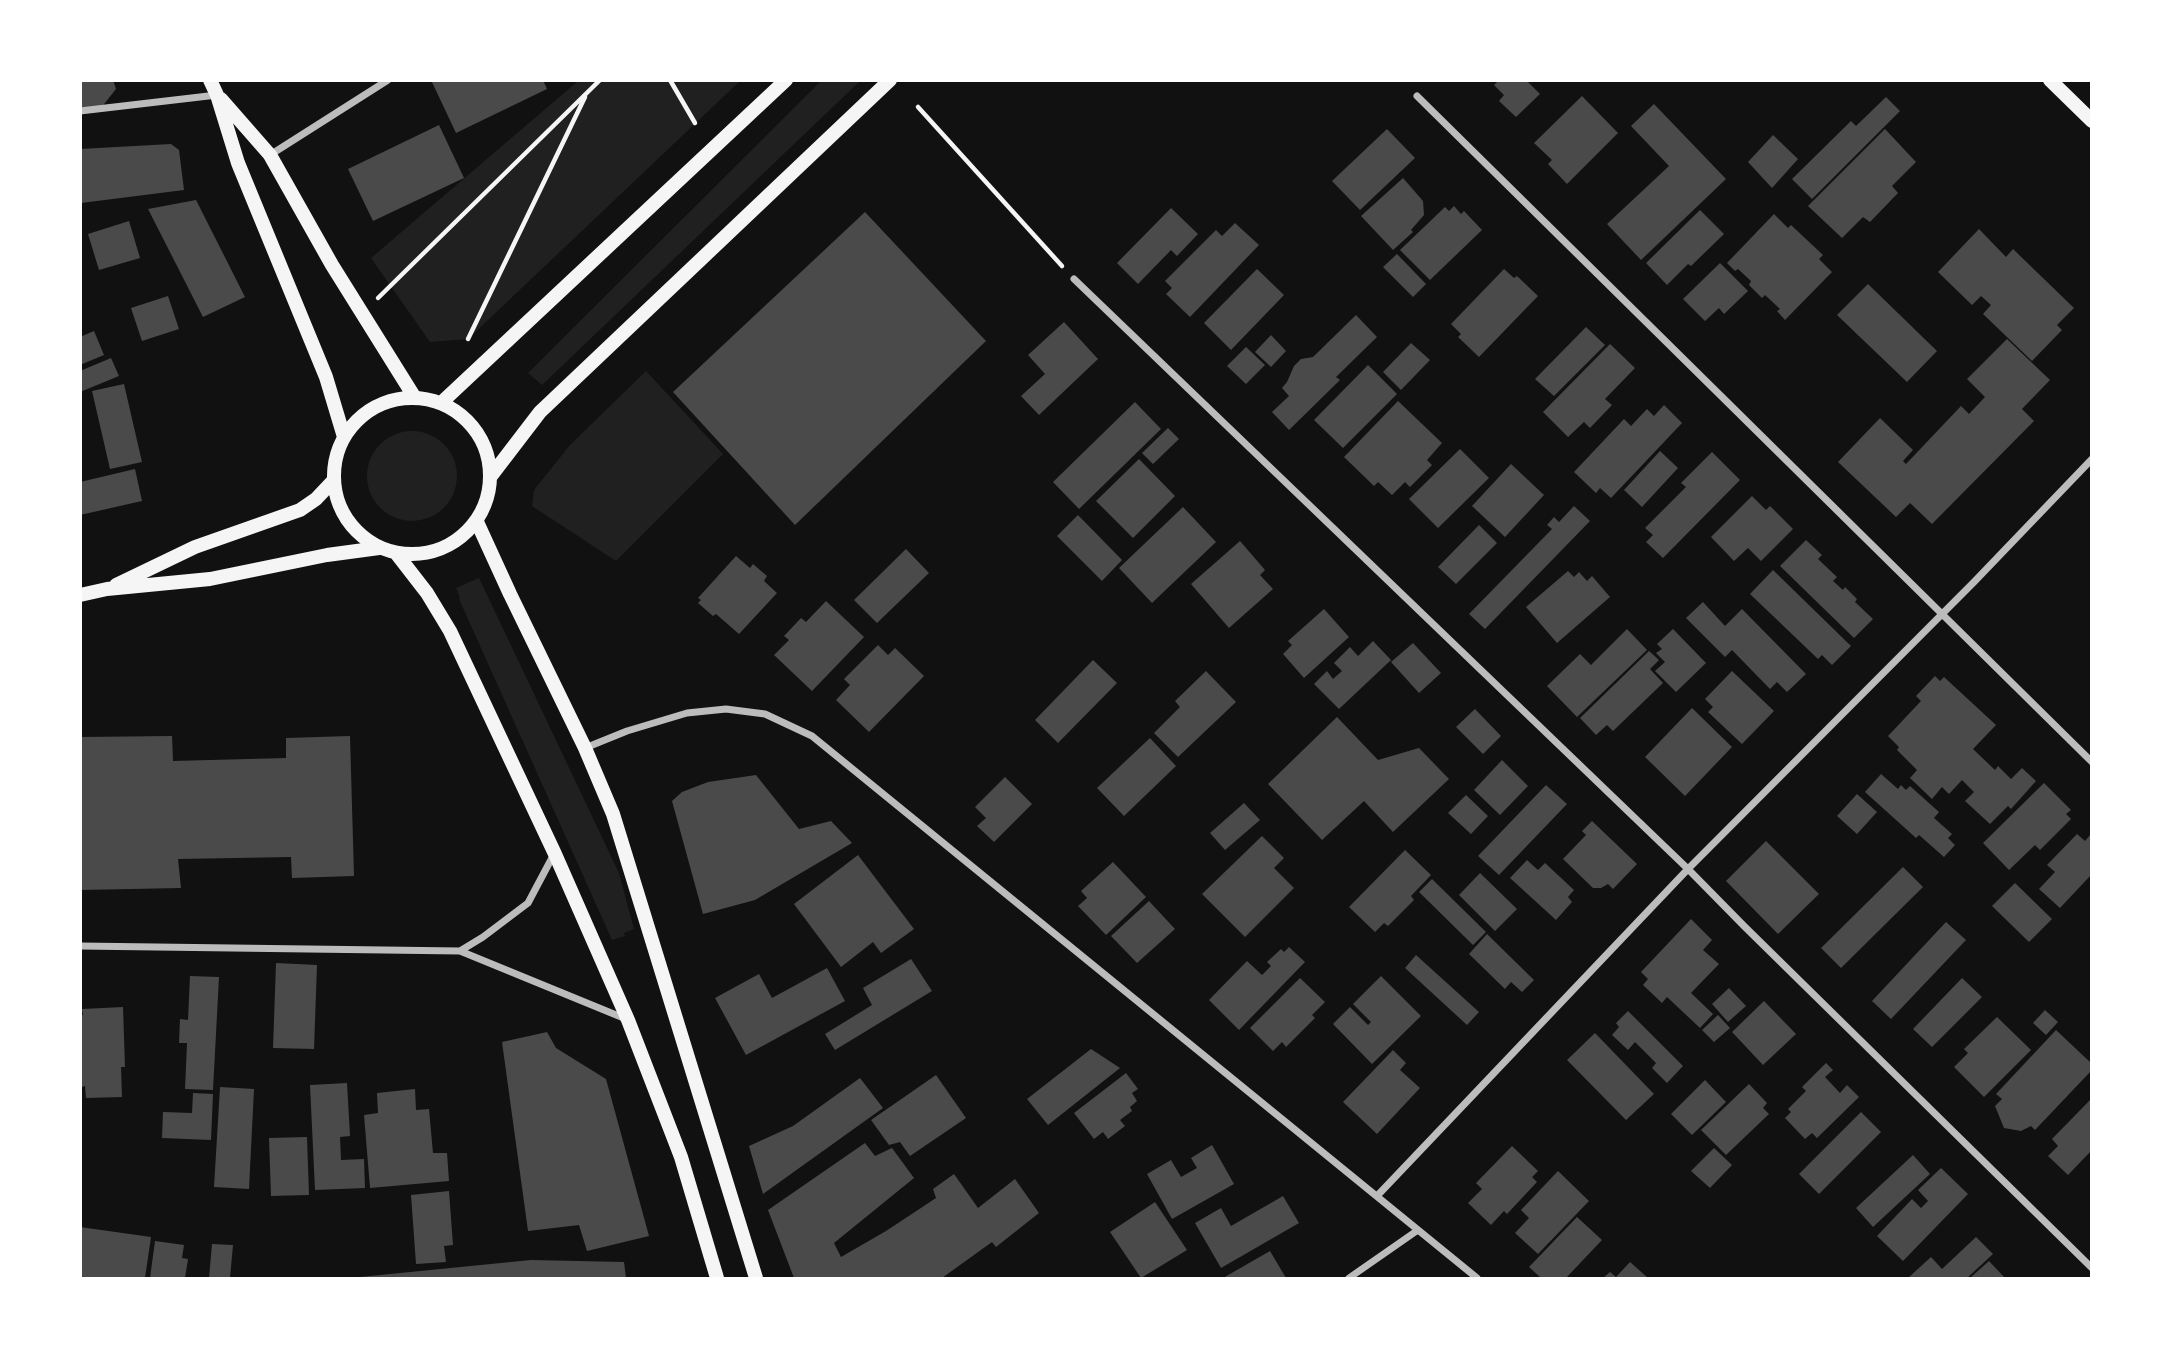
<!DOCTYPE html>
<style>
body{margin:0}
#map{position:relative;width:2172px;height:1359px;overflow:hidden;background:#111;font-family:"Fira Sans Condensed",sans-serif}
canvas{display:block}
.frame{position:absolute;inset:0;border:82px solid #fff;pointer-events:none}
</style>
<div id="map">
<canvas width="2172" height="1359"></canvas>
<div class="frame"></div>
</div>
<script>
const ctx = document.querySelector('canvas').getContext('2d');
ctx.lineJoin = 'round';
function paint(path, color) {
  ctx.fillStyle = color;
  ctx.fill(path, 'evenodd');
}
function poly(rows) {
  const path = new Path2D();
  for (const r of rows) {
    if (r.length === 3) {
      path.moveTo(r[0] + r[2], r[1]);
      path.arc(r[0], r[1], r[2], 0, 2 * Math.PI);
      continue;
    }
    path.moveTo(r[0], r[1]);
    for (let i = 2; i < r.length; i += 2) path.lineTo(r[i], r[i + 1]);
  }
  return path;
}
function trace(path, color, width, dash) {
  ctx.strokeStyle = color;
  ctx.lineWidth = width;
  ctx.lineCap = dash ? 'butt' : 'round';
  ctx.setLineDash(dash || []);
  ctx.stroke(path);
}
paint(poly([
 [578,81,740,81,468,339,430,342,371,258],
 [821,81,860,81,542,385,528,373],
 [646,371,723,454,616,561,532,506,534,490,570,445],
 [412,476,45],
 [479,578,619,873,634,929,624,933,625,936,612,940,459,599,460,598,456,588]
]), '#202020');
paint(poly([
 [80,80,113,80,116,89,101,108,80,110],
 [431,80,543,80,547,89,456,133],
 [1499,80,1526,80,1540,94,1516,117,1499,101,1504,95,1494,85],
 [1582,96,1618,133,1567,184,1548,164,1552,160,1534,143],
 [1886,97,1900,111,1812,199,1792,179,1851,121,1856,126],
 [1654,104,1726,179,1641,260,1607,224,1669,166,1631,126],
 [439,125,464,178,373,221,348,169],
 [1387,129,1415,158,1360,210,1332,181],
 [1885,129,1916,162,1892,186,1898,193,1870,222,1863,217,1842,238,1808,206],
 [1773,135,1798,159,1772,188,1748,162],
 [171,144,179,150,184,190,81,203,80,149],
 [1403,178,1423,201,1424,215,1411,230,1413,232,1393,250,1361,216],
 [196,200,245,297,203,317,148,209],
 [1454,206,1461,214,1464,211,1482,230,1430,280,1400,250,1445,207,1449,211],
 [1171,208,1198,234,1177,256,1171,250,1138,284,1117,263],
 [1700,210,1724,234,1691,266,1688,264,1667,285,1646,263],
 [865,212,986,341,795,525,673,392],
 [1774,214,1788,228,1791,225,1823,255,1819,259,1832,272,1785,320,1777,311,1780,309,1765,295,1762,298,1749,285,1751,281,1738,269,1735,271,1727,263],
 [129,221,140,258,99,270,88,234],
 [1235,223,1259,245,1190,317,1166,294,1172,288,1165,281,1216,230,1222,236],
 [1979,229,2006,257,2013,249,2074,308,2057,325,2062,330,2032,361,1983,314,1991,305,1981,296,1972,305,1938,272],
 [1397,254,1426,284,1413,297,1383,267],
 [1720,263,1748,291,1724,314,1719,308,1705,321,1683,299],
 [1257,269,1284,295,1231,350,1204,323],
 [1504,269,1514,278,1517,276,1538,296,1479,357,1458,337,1461,334,1451,324],
 [1868,284,1937,351,1907,382,1837,315],
 [168,296,179,329,142,341,131,308],
 [1356,315,1377,337,1336,377,1340,380,1289,430,1272,412,1289,396,1282,388,1287,382,1294,366,1301,359,1313,357],
 [1064,322,1098,359,1039,415,1021,396,1045,374,1028,355],
 [1586,327,1605,345,1554,396,1535,379],
 [94,331,104,355,80,365,80,337],
 [1271,335,1286,351,1271,367,1255,352],
 [2007,339,2050,380,2022,409,2034,421,1932,524,1910,503,1896,517,1838,462,1880,418,1913,450,1903,461,1906,464,1961,406,1969,414,1985,397,1967,379],
 [1411,343,1430,360,1401,390,1383,372],
 [1610,344,1635,368,1605,399,1612,405,1590,428,1584,422,1568,437,1543,412],
 [1246,347,1265,365,1246,384,1227,366],
 [111,358,119,376,80,392,80,371],
 [1368,365,1397,394,1343,448,1314,420],
 [124,384,142,462,110,469,92,391],
 [1398,401,1442,443,1427,460,1432,465,1410,487,1405,482,1392,495,1378,482,1374,486,1344,457],
 [1135,402,1161,429,1079,509,1053,482],
 [1664,405,1682,423,1611,498,1600,488,1596,493,1574,472,1624,419,1631,426,1647,409,1654,416],
 [1168,428,1179,439,1153,464,1142,453],
 [1460,449,1489,478,1438,528,1409,499],
 [1660,451,1678,468,1642,507,1624,490],
 [1712,452,1740,480,1663,558,1646,542,1653,535,1645,528,1686,487,1681,483],
 [1139,459,1175,496,1133,538,1096,501],
 [1511,464,1544,495,1505,537,1472,506],
 [135,469,142,501,80,515,80,482],
 [1752,496,1766,510,1770,506,1793,529,1761,561,1748,548,1734,561,1711,537],
 [1574,506,1590,521,1485,629,1469,614,1552,529,1547,525,1554,517,1559,522],
 [1183,507,1216,542,1152,603,1119,568],
 [1078,515,1122,560,1102,581,1057,536],
 [1479,525,1497,543,1456,584,1438,567],
 [1806,540,1822,555,1818,559,1837,577,1833,581,1843,590,1845,587,1857,599,1855,602,1873,619,1854,638,1780,566],
 [1240,541,1265,570,1260,575,1273,589,1229,628,1191,584],
 [906,549,929,573,877,623,854,600],
 [736,556,750,568,753,564,767,576,764,581,777,593,739,634,716,614,713,616,698,603,701,600,698,598],
 [1773,570,1851,646,1832,665,1822,655,1818,659,1750,594],
 [1568,571,1574,577,1579,572,1587,581,1592,576,1610,597,1557,643,1526,607],
 [826,601,864,637,812,691,774,655,789,640,784,636,801,618,806,622],
 [1703,602,1725,626,1742,609,1806,674,1787,692,1777,682,1770,689,1732,650,1725,657,1686,618],
 [1324,609,1349,637,1304,678,1283,654,1292,645,1288,641],
 [1627,629,1647,650,1577,717,1547,686,1580,654,1591,665],
 [1673,629,1706,663,1676,692,1655,671,1665,662,1656,653,1662,649,1657,644],
 [1373,641,1391,660,1339,709,1314,684,1327,671,1333,679,1342,671,1334,663,1350,647,1358,656],
 [1413,643,1441,673,1419,693,1391,662],
 [878,645,888,655,895,648,924,676,869,732,836,700,850,685,844,679],
 [1649,651,1659,660,1650,669,1663,683,1613,731,1607,725,1596,735,1580,718],
 [1093,660,1117,683,1058,743,1035,720],
 [1206,671,1236,702,1178,757,1154,733,1180,707,1175,701],
 [1732,671,1774,711,1742,744,1708,712,1713,707,1705,699],
 [1935,676,1940,681,1944,677,1996,725,1973,749,1995,770,1998,766,2011,779,2022,768,2036,781,2011,809,2008,806,1990,824,1965,801,1974,792,1962,780,1949,794,1942,787,1932,799,1910,778,1917,770,1897,750,1899,747,1888,736,1921,701,1916,696],
 [1692,708,1732,747,1685,796,1645,757],
 [1475,709,1501,736,1483,754,1456,727],
 [1337,717,1378,760,1419,748,1449,779,1393,832,1364,801,1322,840,1268,784],
 [172,736,173,761,286,758,286,738,350,736,354,876,292,878,291,857,178,859,181,888,80,890,80,737],
 [1150,738,1176,766,1124,816,1097,788],
 [1502,760,1528,786,1500,815,1474,790],
 [1881,774,1898,789,1901,785,1906,790,1910,786,1939,812,1934,818,1952,834,1948,838,1955,845,1944,857,1919,835,1916,838,1865,792],
 [756,775,799,829,831,821,852,843,755,900,703,914,672,801,682,792,708,782],
 [1005,777,1032,804,994,842,977,826,986,818,975,807],
 [2044,783,2071,810,2066,814,2071,819,2040,850,2035,845,2009,870,1983,843],
 [1546,785,1567,804,1499,875,1478,856],
 [1857,794,1877,812,1857,834,1837,816],
 [1466,795,1488,816,1471,834,1448,813],
 [1244,803,1260,820,1225,850,1210,833],
 [1592,821,1637,864,1613,889,1608,884,1601,888,1593,888,1563,859,1586,835,1582,831],
 [2077,834,2085,841,2091,834,2091,875,2060,908,2039,889,2055,872,2047,865],
 [1262,836,1284,858,1274,868,1294,888,1245,937,1202,894],
 [1766,841,1819,894,1778,934,1726,881],
 [1405,850,1431,875,1411,896,1414,900,1388,926,1384,923,1375,932,1349,907],
 [858,855,914,929,881,953,873,942,841,967,794,904],
 [1527,860,1538,870,1545,863,1574,890,1568,897,1572,902,1556,920,1510,878],
 [1113,862,1146,897,1106,935,1078,906,1087,898,1081,891],
 [1903,867,1923,887,1841,968,1821,948],
 [1480,873,1517,909,1495,931,1459,895],
 [1432,879,1486,932,1473,945,1419,892],
 [2015,883,2052,919,2029,942,1992,906],
 [1149,901,1175,929,1137,963,1111,936],
 [1691,919,1712,940,1703,950,1719,964,1691,993,1713,1014,1700,1028,1667,997,1662,1003,1643,985,1648,979,1641,972],
 [1946,922,1966,940,1891,1019,1872,1001],
 [1487,934,1534,980,1522,992,1511,982,1505,989,1469,954],
 [1289,947,1305,962,1239,1030,1209,1000,1247,961,1262,975,1271,966,1267,962,1281,949,1284,952],
 [1416,955,1479,1012,1467,1025,1405,968],
 [911,959,932,991,835,1050,825,1034,872,1005,863,988],
 [276,963,317,965,314,1049,273,1048],
 [827,968,845,1001,746,1055,715,998,759,974,772,998],
 [190,976,219,977,213,1090,185,1089,187,1043,179,1043,180,1019,188,1020],
 [1381,976,1421,1016,1372,1064,1333,1024,1350,1007,1368,1025,1371,1022,1353,1004],
 [1300,978,1325,1002,1312,1015,1315,1018,1286,1047,1282,1042,1273,1051,1250,1028],
 [1962,978,1982,997,1932,1047,1913,1029],
 [1729,988,1746,1006,1728,1022,1712,1004],
 [1764,1001,1796,1034,1763,1065,1732,1032],
 [123,1007,125,1067,121,1067,122,1097,86,1098,85,1086,82,1087,80,1054,80,1015,83,1015,82,1009],
 [2045,1010,2058,1022,2046,1035,2033,1023],
 [1628,1011,1683,1066,1667,1083,1652,1068,1656,1063,1635,1042,1628,1050,1612,1035,1619,1027,1616,1023],
 [1718,1015,1730,1028,1714,1042,1702,1030],
 [1997,1017,2031,1050,1984,1097,1954,1067,1968,1053,1964,1049],
 [2056,1030,2091,1063,2091,1071,2035,1130,2031,1126,2021,1131,2004,1128,1995,1106,2002,1099,1996,1094],
 [547,1032,556,1048,606,1079,649,1236,587,1251,579,1225,528,1231,502,1042],
 [1595,1033,1654,1094,1626,1120,1567,1060],
 [1091,1049,1120,1068,1048,1125,1027,1099],
 [1393,1050,1406,1063,1400,1070,1420,1088,1377,1134,1343,1102],
 [1826,1063,1833,1070,1825,1077,1840,1093,1847,1085,1859,1097,1817,1138,1812,1133,1805,1139,1785,1118,1791,1112,1788,1109,1806,1091,1802,1087],
 [1126,1073,1138,1089,1132,1093,1137,1101,1130,1107,1132,1111,1120,1120,1125,1126,1108,1139,1103,1132,1094,1139,1074,1113],
 [936,1075,966,1118,910,1156,900,1142,889,1145,871,1120],
 [860,1078,883,1108,763,1194,749,1146,793,1126],
 [1705,1080,1726,1102,1692,1135,1671,1114],
 [347,1083,350,1136,340,1137,341,1160,364,1159,365,1188,315,1190,310,1085],
 [1749,1084,1767,1103,1763,1108,1769,1114,1726,1155,1701,1130],
 [220,1087,254,1089,249,1189,214,1187],
 [415,1089,416,1110,429,1109,433,1153,447,1153,449,1181,370,1188,364,1115,378,1113,377,1093],
 [193,1093,213,1094,211,1140,162,1138,163,1112,192,1113],
 [2091,1099,2091,1151,2068,1175,2048,1156,2058,1146,2052,1139],
 [1861,1112,1881,1132,1819,1194,1799,1174],
 [307,1137,309,1195,271,1196,269,1138],
 [865,1143,875,1156,892,1148,914,1178,834,1243,841,1257,886,1231,936,1198,933,1189,954,1174,978,1208,1015,1179,1039,1213,996,1247,992,1242,942,1278,794,1278,768,1210],
 [1212,1145,1234,1184,1172,1219,1147,1174,1171,1160,1181,1177,1197,1168,1191,1158],
 [1512,1146,1538,1171,1532,1177,1537,1182,1507,1214,1504,1211,1491,1225,1468,1203,1482,1189,1476,1183],
 [1714,1148,1732,1165,1710,1188,1691,1171],
 [1913,1155,1930,1174,1873,1227,1856,1208],
 [1941,1168,1968,1194,1903,1261,1877,1236,1912,1199,1921,1208,1928,1201,1918,1190],
 [1558,1171,1589,1201,1538,1254,1515,1233,1529,1218,1521,1210],
 [449,1191,453,1245,444,1246,446,1262,416,1264,411,1195],
 [1283,1196,1299,1223,1221,1268,1195,1223,1221,1208,1231,1226],
 [1155,1202,1187,1250,1141,1278,1110,1232],
 [1577,1217,1602,1240,1566,1278,1541,1278,1529,1267],
 [80,1227,151,1237,145,1278,80,1278],
 [1976,1237,1993,1254,1967,1278,1908,1278,1931,1257,1942,1269],
 [155,1241,184,1245,182,1258,188,1259,185,1278,150,1278],
 [212,1244,233,1245,230,1278,209,1278],
 [1270,1251,1286,1278,1223,1278],
 [531,1260,624,1262,626,1278,360,1278,360,1277],
 [1989,1261,2005,1278,1970,1278],
 [1630,1262,1648,1278,1603,1278,1610,1272,1616,1277]
]), '#4a4a4a');
trace(poly([
 [670,80,695,123],
 [918,107,1062,266],
 [378,298,600,80],
 [468,339,585,97]
]), '#f5f5f5', 4.5);
trace(poly([
 [1417,96,2092,762],
 [80,111,217,95],
 [270,155,388,80],
 [1074,279,1688,869,1744,926,2092,1268],
 [585,748,627,731,687,713,726,709,765,714,812,736,1477,1278],
 [80,946,460,951,626,1019],
 [460,951,483,937,528,903,554,854],
 [1377,1196,1688,869,1974,582,2092,459],
 [1349,1278,1418,1230]
]), '#bcbcbc', 7);
trace(poly([
 [210,80,217,95,238,163,326,377,344,437],
 [2050,80,2092,121],
 [221,99,270,155,332,265,415,398],
 [412,476,78],
 [441,403,786,80],
 [491,476,540,412,890,80],
 [477,522,510,594,585,748,613,814,756,1278],
 [396,553,427,593,450,631,555,854,628,1020,681,1157,717,1278],
 [116,585,195,547,300,510,316,499,333,481],
 [80,595,107,589,210,579,327,555,379,548]
]), '#f5f5f5', 14);
</script>
